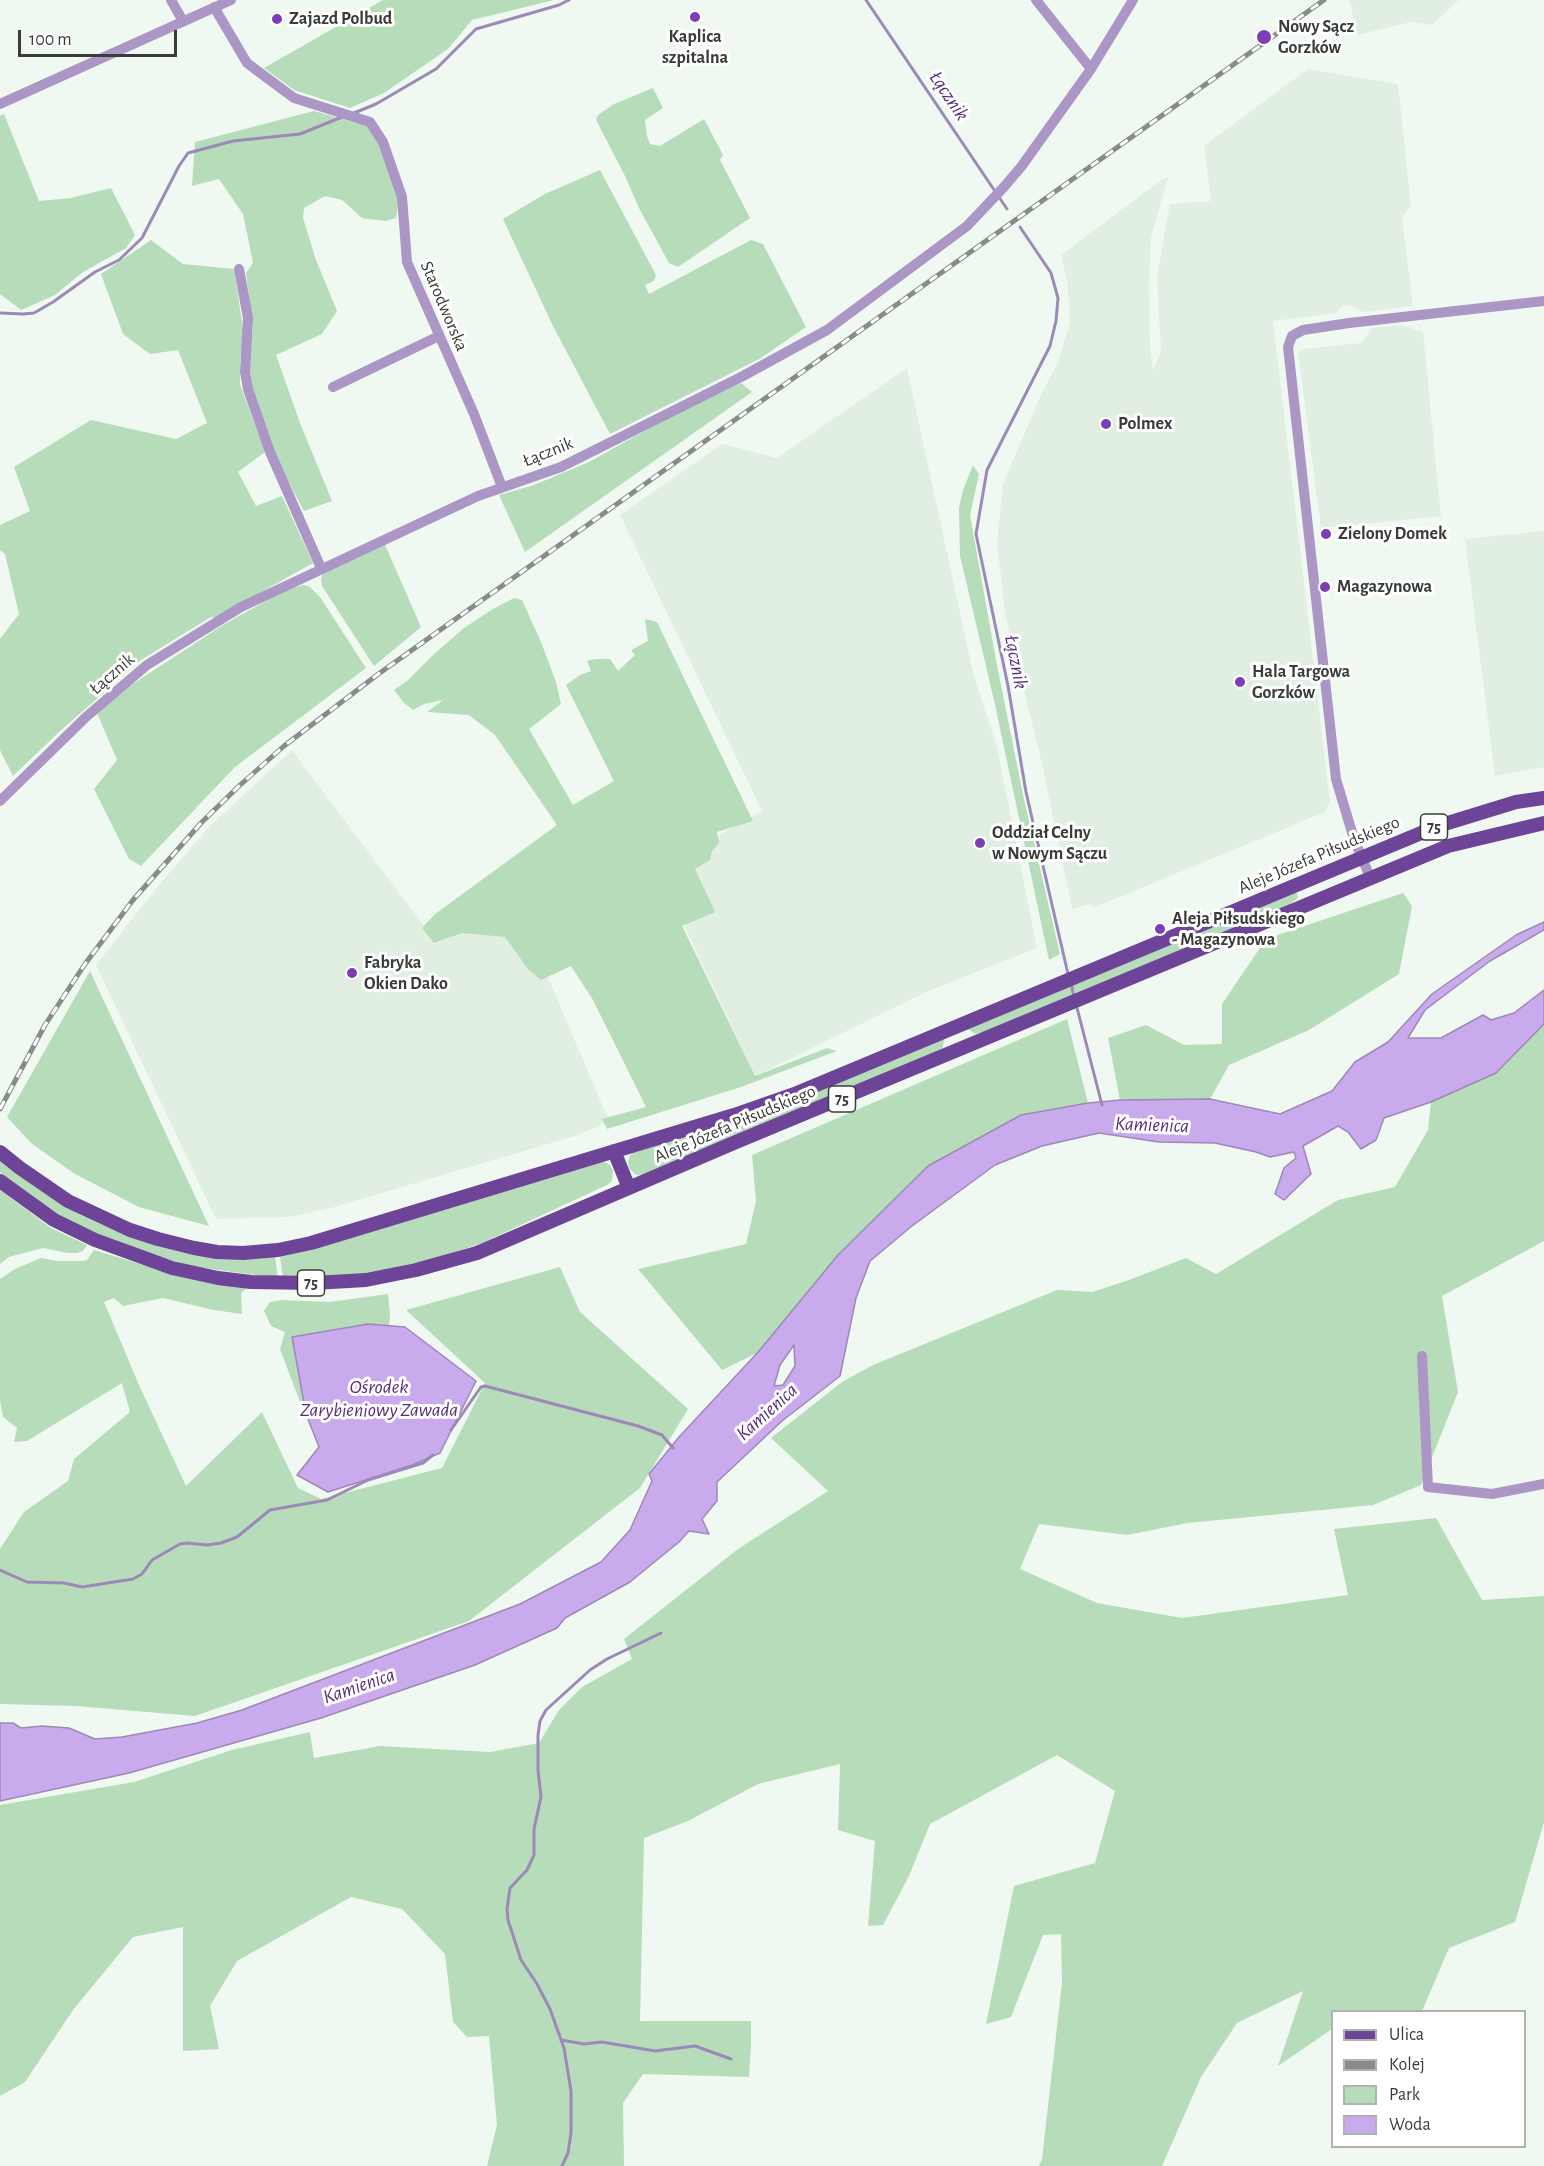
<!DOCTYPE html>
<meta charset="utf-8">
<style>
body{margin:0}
#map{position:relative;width:1544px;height:2166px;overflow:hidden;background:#f0f9f1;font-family:"Alegreya Sans",sans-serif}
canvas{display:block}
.legend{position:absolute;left:1331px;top:2010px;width:195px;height:138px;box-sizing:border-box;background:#fff;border:2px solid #b0b1b0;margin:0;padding:8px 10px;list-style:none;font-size:18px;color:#393c39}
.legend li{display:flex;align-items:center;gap:12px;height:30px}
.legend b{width:30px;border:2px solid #b0b1b0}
.scale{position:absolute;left:18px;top:30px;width:159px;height:27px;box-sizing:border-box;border:3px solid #393c39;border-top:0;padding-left:8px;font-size:18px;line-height:21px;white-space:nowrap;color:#393c39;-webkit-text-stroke:4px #fff;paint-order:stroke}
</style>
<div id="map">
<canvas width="1544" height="2166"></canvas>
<ul class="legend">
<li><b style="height:8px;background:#6d4498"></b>Ulica</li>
<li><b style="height:8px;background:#868c87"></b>Kolej</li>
<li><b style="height:16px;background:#b6dcb9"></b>Park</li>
<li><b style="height:16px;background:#c8aaed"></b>Woda</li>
</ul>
<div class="scale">100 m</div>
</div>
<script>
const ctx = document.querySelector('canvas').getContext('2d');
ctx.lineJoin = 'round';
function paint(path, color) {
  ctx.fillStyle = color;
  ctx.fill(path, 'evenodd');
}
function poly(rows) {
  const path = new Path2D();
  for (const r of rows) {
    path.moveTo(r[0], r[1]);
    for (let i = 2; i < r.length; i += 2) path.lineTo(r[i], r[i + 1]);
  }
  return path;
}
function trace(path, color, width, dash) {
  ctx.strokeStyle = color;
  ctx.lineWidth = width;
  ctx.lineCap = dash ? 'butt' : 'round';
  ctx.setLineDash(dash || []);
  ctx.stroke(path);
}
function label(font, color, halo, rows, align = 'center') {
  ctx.font = font + ' "Alegreya Sans",sans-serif';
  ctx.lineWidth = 6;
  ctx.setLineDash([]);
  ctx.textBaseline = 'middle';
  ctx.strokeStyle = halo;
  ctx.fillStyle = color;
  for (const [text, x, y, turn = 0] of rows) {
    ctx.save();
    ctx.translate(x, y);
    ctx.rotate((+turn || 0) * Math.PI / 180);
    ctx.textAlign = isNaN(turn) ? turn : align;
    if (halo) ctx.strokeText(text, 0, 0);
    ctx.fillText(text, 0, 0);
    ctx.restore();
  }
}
paint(poly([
 [1349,0,1459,0,1432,25,1411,22,1358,35],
 [1308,69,1398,84,1411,207,1402,217,1413,306,1363,312,1351,305,1341,307,1337,313,1273,321,1330,802,1325,812,1095,907,1088,905,1072,909,1042,764,1005,613,997,542,1003,484,1040,397,1058,363,1070,322,1068,286,1061,255,1164,178,1168,177,1151,238,1149,286,1150,345,1153,370,1161,351,1157,277,1170,204,1211,201,1204,146],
 [1401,325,1423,332,1441,516,1321,528,1298,352,1304,349,1361,343,1372,328],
 [907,368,973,673,997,747,1037,948,926,992,755,1076,658,869,762,811,620,515,722,444,777,458],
 [1544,531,1544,767,1495,776,1465,539],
 [292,750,437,943,449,938,503,895,551,985,609,1121,578,1135,331,1208,289,1217,216,1219,96,965,159,885,209,827]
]), '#e0efe1');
paint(poly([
 [383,0,554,0,472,20,448,49,384,93,350,108,294,90,264,68],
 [653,88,663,108,645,120,647,136,650,144,660,146,704,119,723,155,720,160,750,218,678,267,669,263,640,210,624,174,596,120,598,115,614,104],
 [314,111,368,126,381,144,396,189,398,205,396,218,385,221,362,218,342,200,325,196,304,208,303,218,316,260,337,311,322,334,276,355,300,423,332,501,304,511,280,466,251,383,249,360,253,328,246,273,253,263,243,214,219,179,192,186,195,142],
 [4,114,39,201,71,198,111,188,135,235,126,248,83,272,55,295,21,310,0,294,0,116],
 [600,170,656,275,654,281,645,285,649,294,751,240,763,244,806,327,761,358,610,434,552,324,503,219,545,194],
 [151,240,183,264,234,269,244,335,240,361,240,384,265,452,238,472,256,506,282,496,313,563,215,618,211,617,141,660,59,732,13,776,0,750,0,639,19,614,5,554,0,550,0,525,30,511,14,467,91,420,176,439,207,423,178,350,150,354,123,334,101,274],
 [741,383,752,392,525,552,499,495,534,485,589,462,675,414],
 [973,465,979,474,970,515,996,660,1023,795,1060,954,1049,960,994,700,960,556,959,508,963,490],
 [385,545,421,627,374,666,322,586,321,580,323,572],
 [304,585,310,587,320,597,366,668,235,767,141,866,129,859,94,789,117,760,97,713,125,689,223,625,289,588],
 [514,598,522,600,541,642,556,682,561,704,529,729,573,805,614,781,566,685,580,675,591,671,587,661,595,659,610,659,618,671,635,655,631,650,648,641,645,619,657,622,753,821,717,832,719,843,712,851,710,860,695,869,715,912,682,926,755,1076,827,1048,837,1051,741,1087,607,1129,602,1119,646,1107,593,1000,571,966,541,980,528,969,505,937,462,933,434,943,422,928,435,914,557,825,495,735,469,715,427,712,443,700,424,704,413,710,404,703,394,690,407,681,432,656,464,628,493,609],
 [1294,892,1297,893,1298,898,1289,905,983,1032,975,1034,968,1029],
 [1403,893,1412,906,1399,974,1309,1030,1229,1065,1210,1099,1120,1100,1108,1038,1146,1025,1184,1045,1222,1044,1222,1004,1266,939],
 [90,971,209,1226,139,1207,75,1174,32,1144,7,1117],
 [1067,1019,1088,1103,1021,1115,838,1255,759,1352,722,1370,638,1269,746,1244,756,1201,752,1155],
 [1544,1024,1544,1241,1442,1296,1458,1392,1421,1485,1373,1505,1188,1523,1127,1535,1039,1524,1020,1569,1097,1603,1182,1618,1348,1595,1334,1529,1436,1518,1482,1600,1544,1596,1544,1822,1515,1922,1449,1948,1422,2011,1332,2012,1332,2029,1278,2066,1303,1991,1237,2023,1201,2077,1162,2166,1039,2166,1042,2159,1062,1983,1061,1934,1043,1935,1011,2017,986,2024,1014,1886,1095,1863,1115,1791,1057,1755,930,1824,909,1876,883,1925,868,1926,875,1841,838,1830,840,1764,758,1784,688,1821,644,1838,640,2021,751,2021,751,2045,749,2077,643,2074,623,2103,624,2166,487,2166,497,2125,489,2036,467,2037,453,2022,445,1954,402,1909,351,1897,237,1961,210,2006,219,2049,183,2051,183,1927,133,1937,73,2010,25,2082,0,2096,0,1805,134,1782,232,1750,310,1732,314,1758,380,1746,490,1752,539,1743,559,1710,582,1687,632,1659,624,1639,738,1549,828,1491,771,1438,842,1382,873,1365,1057,1290,1092,1292,1129,1280,1186,1258,1216,1274,1338,1200,1395,1187,1428,1130,1431,1102,1496,1073],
 [944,1039,943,1047,939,1051,643,1175,636,1175,629,1168,628,1162,630,1155,635,1151],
 [0,1159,65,1206,98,1223,132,1236,275,1256,278,1278,196,1267,157,1256,96,1234,64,1219,15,1185,0,1172],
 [604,1162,610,1165,613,1171,612,1181,607,1185,482,1243,433,1259,370,1273,326,1277,283,1278,280,1256,344,1240,593,1163],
 [0,1190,51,1228,87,1245,83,1251,77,1253,68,1253,43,1248,9,1257,0,1264],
 [94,1250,157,1269,247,1288,241,1293,242,1314,214,1310,163,1298,123,1306,114,1298,104,1302,139,1385,186,1486,262,1412,298,1488,321,1499,442,1468,485,1383,406,1310,560,1267,580,1312,688,1409,640,1488,469,1621,195,1716,76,1706,0,1704,0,1549,24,1512,68,1481,74,1459,130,1412,122,1383,27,1441,14,1442,17,1428,3,1417,0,1400,0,1279,15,1269,41,1258,57,1261,82,1261,87,1260],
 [388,1294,390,1315,388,1336,322,1389,303,1410,280,1349,285,1332,271,1326,264,1311,270,1302,281,1300,330,1302]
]), '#b6dcb9');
const water = poly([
 [1544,922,1544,930,1490,961,1425,1010,1408,1038,1441,1038,1483,1015,1491,1020,1514,1013,1544,990,1544,1024,1496,1073,1431,1102,1384,1118,1376,1140,1361,1149,1348,1132,1338,1126,1303,1146,1311,1174,1284,1200,1275,1194,1284,1168,1296,1158,1294,1152,1270,1157,1256,1152,1215,1143,1159,1142,1099,1133,1042,1146,995,1165,912,1226,870,1261,856,1298,840,1376,782,1421,717,1482,717,1501,702,1519,709,1534,689,1531,679,1542,630,1582,565,1618,557,1628,475,1665,321,1718,129,1773,0,1801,0,1723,13,1723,21,1728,42,1726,69,1728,95,1739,122,1737,197,1723,242,1710,520,1604,601,1562,630,1530,652,1481,649,1474,679,1437,759,1351,838,1255,928,1166,1021,1115,1088,1103,1120,1100,1210,1099,1280,1114,1332,1091,1355,1062,1388,1042,1432,994,1516,935,1544,922],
 [794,1345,795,1366,783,1385,774,1386,780,1365,794,1345],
 [368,1324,405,1327,476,1381,440,1453,412,1465,328,1492,297,1475,319,1447,306,1414,292,1337,368,1324]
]);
paint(water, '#c8aaed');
trace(water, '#9d89b7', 1.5);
trace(poly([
 [866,0,1007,209],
 [354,113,376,104,436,69,476,29,559,5,569,0],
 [1020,227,1051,273,1058,298,1056,321,1050,346,987,470,976,534,1008,686,1026,792,1068,974],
 [0,313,23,314,34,313,53,302,95,272,119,260,142,238,179,166,188,153,233,141,300,134,342,117],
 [1071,983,1074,997],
 [1076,1004,1102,1105],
 [451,1430,481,1387,485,1386,638,1426,662,1435,673,1448],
 [0,1570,27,1582,64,1583,82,1587,133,1579,142,1574,152,1560,180,1544,187,1543,207,1545,221,1543,237,1537,270,1510,327,1500,368,1480,423,1463,433,1455],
 [561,2040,584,2044,602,2042,655,2051,695,2046,731,2059],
 [562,2166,568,2153,571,2133,571,2091,564,2048,550,2009,537,1984,521,1960,508,1920,507,1909,510,1888,527,1870,534,1855,534,1829,541,1797,538,1770,538,1735,540,1721,546,1710,590,1670,607,1659,661,1633]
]), '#9d89b7', 3);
trace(poly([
 [171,0,183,21],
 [1036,0,1091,69],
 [214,7,247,63,263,75,294,98,370,122,383,142,402,197,407,262,474,414,502,487],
 [0,104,231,0],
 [239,269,248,318,245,372,248,389,270,452,321,568],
 [333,387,439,336],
 [0,801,86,717,147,665,241,607,478,496,561,467,743,376,827,330,967,226,1003,188,1021,167,1091,69,1133,0],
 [1370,877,1354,839,1336,779,1288,347,1292,336,1303,330,1349,323,1544,301],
 [1422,1356,1428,1487,1492,1494,1544,1484]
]), '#ab96c5', 10);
trace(poly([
 [614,1151,629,1188],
 [0,1152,20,1168,68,1201,130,1230,158,1239,194,1248,217,1252,243,1253,278,1250,311,1243,734,1115,797,1093,1438,826,1516,802,1544,798],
 [0,1181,54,1220,95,1240,172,1268,218,1278,251,1282,314,1283,366,1280,416,1270,477,1253,736,1142,1448,846,1544,823]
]), '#6d4498', 14);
const rail = poly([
 [0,1109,45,1025,85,964,133,900,201,823,239,786,284,746,377,675,1324,0]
]);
trace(rail, '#868c87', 5);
trace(rail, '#fff', 3, [9]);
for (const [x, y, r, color] of [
 [695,17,6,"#7c3eb4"],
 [277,19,6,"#7c3eb4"],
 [1264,37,8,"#7c3eb4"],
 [1106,424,6,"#7c3eb4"],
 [1326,534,6,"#7c3eb4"],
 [1325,587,6,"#7c3eb4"],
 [1240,682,6,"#7c3eb4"],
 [980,843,6,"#7c3eb4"],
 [1160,929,6,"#7c3eb4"],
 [352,973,6,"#7c3eb4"]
]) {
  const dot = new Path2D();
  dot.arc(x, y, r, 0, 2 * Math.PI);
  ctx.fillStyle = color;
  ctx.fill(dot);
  trace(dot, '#fff', 2);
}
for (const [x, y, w] of [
 [1434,827,27],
 [842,1099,27],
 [311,1283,27]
]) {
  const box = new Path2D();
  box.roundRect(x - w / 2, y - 13, w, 26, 4.5);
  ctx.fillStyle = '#fff';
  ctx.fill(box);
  trace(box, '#393c39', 1.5);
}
label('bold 16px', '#393c39', null, [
 ["75",1434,827],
 ["75",842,1099],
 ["75",311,1283]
]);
label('bold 18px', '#393c39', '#fff', [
 ["Zajazd Polbud",289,19],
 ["Nowy Sącz",1278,27],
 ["Gorzków",1278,48],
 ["Kaplica",695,37,"center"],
 ["szpitalna",695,58,"center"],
 ["Polmex",1118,424],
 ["Zielony Domek",1338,534],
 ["Magazynowa",1337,587],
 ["Hala Targowa",1252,672],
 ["Gorzków",1252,693],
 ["Oddział Celny",992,833],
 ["w Nowym Sączu",992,854],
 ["Aleja Piłsudskiego",1172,919],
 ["- Magazynowa",1172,940],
 ["Fabryka",364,963],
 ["Okien Dako",364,984]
], 'left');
label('18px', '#393c39', '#fff', [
 ["Starodworska",444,306,67],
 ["Łącznik",548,452,-22],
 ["Łącznik",112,674,-41],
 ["Aleje Józefa Piłsudskiego",1319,855,-23],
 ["Aleje Józefa Piłsudskiego",735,1124,-23]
]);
label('italic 20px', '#562f7b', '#fff', [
 ["Łącznik",949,96,56],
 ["Łącznik",1016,662,79],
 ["Kamienica",1152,1125,2],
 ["Ośrodek",379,1387],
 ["Zarybieniowy Zawada",379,1410],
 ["Kamienica",767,1412,-42],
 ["Kamienica",359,1686,-19]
]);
</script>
